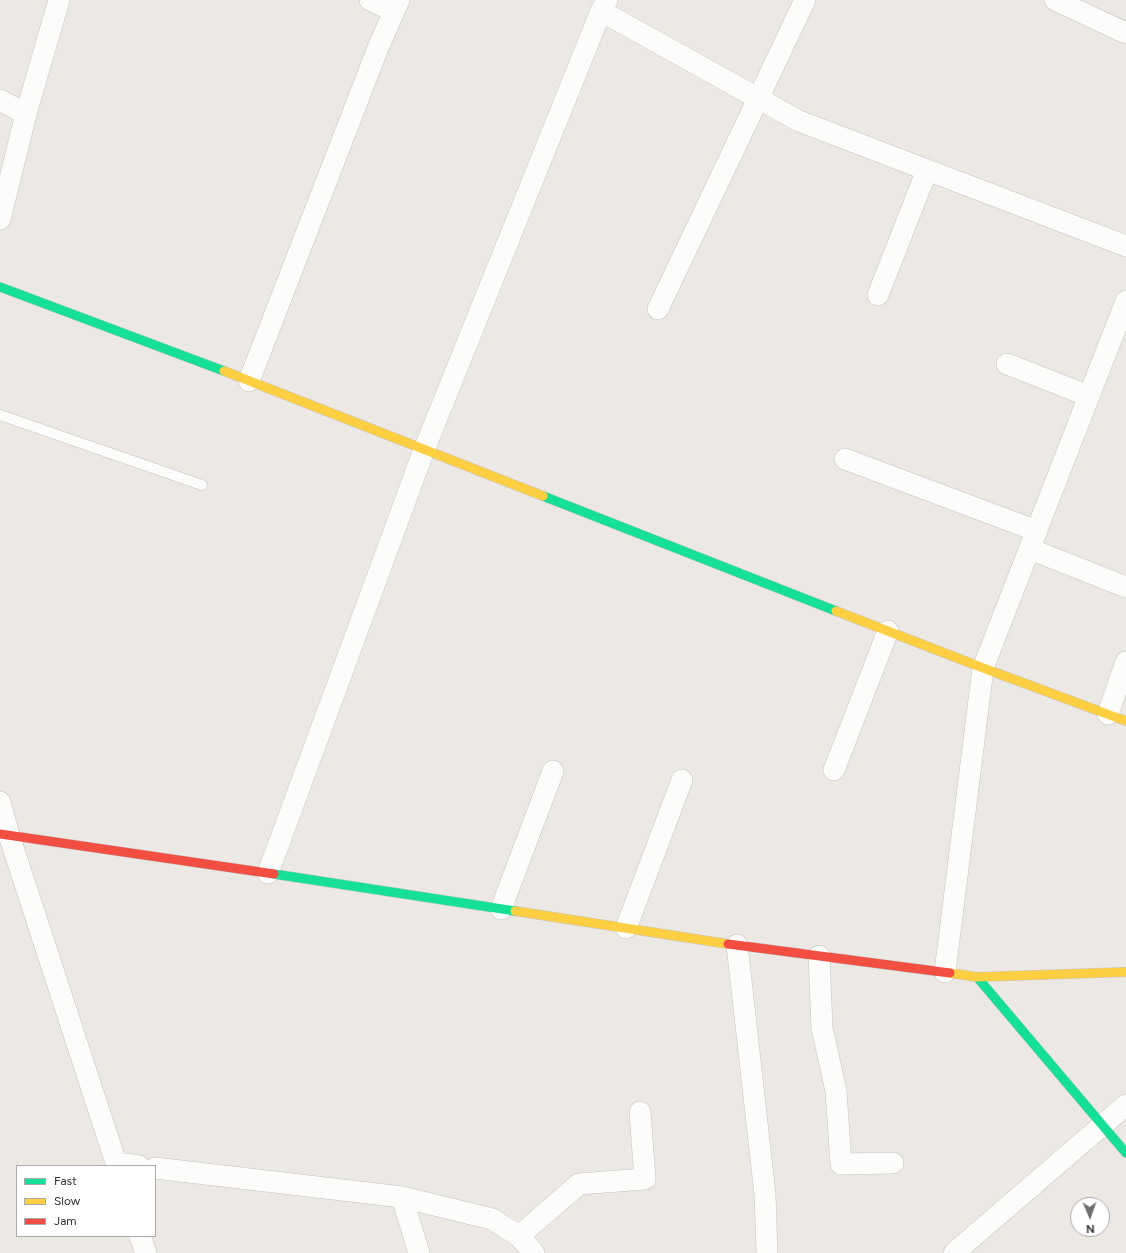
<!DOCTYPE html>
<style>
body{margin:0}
#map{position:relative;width:1126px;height:1253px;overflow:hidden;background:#ece8e4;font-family:Figtree,sans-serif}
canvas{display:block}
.legend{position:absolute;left:16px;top:1165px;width:140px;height:72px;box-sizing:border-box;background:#fff;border:1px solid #ababab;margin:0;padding:5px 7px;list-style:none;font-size:12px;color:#2e2e2e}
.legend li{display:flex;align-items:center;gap:8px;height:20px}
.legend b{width:20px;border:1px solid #ababab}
.north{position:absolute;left:1070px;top:1197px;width:40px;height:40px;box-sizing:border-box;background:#fff;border:1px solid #ababab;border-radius:50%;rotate:178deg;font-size:11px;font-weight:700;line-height:16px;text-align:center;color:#2e2e2e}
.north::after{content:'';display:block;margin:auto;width:14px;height:18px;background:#706f6e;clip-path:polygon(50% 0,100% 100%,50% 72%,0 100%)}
</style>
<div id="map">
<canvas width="1126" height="1253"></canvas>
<ul class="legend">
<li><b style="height:5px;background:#16e098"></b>Fast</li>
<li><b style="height:5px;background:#ffcf43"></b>Slow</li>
<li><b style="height:5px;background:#f24e42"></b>Jam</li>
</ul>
<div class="north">N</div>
</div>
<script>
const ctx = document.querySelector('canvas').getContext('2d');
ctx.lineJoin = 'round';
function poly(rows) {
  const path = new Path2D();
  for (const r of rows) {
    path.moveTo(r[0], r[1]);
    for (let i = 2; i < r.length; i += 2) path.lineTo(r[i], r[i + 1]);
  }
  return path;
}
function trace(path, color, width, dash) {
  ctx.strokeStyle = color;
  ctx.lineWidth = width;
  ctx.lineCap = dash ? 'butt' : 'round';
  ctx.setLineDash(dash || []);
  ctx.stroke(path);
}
const lane = poly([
 [0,415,202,485]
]);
const street = poly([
 [370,0,394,11],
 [1055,0,1126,33],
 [601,11,799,121,1126,246],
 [0,100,26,114],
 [0,219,26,114,59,0],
 [878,295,927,170],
 [658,309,805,0],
 [1007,364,1089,396],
 [249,381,378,48,399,0],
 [845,459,1037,531],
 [1030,549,1126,587],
 [1108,714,1126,662],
 [834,770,888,631],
 [0,802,9,835,117,1166],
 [268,873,424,450,601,11,607,0],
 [501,909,553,771],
 [626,928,682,780],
 [737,945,765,1194,767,1253],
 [819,956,822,1028,836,1091,841,1164,893,1163],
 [945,972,983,668,1126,301],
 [116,1163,139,1166],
 [155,1168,402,1197,492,1219,519,1236,534,1253],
 [402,1197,419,1253],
 [140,1236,146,1253],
 [519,1236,579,1184,645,1179,640,1112],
 [954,1253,1126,1105]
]);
const fast = poly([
 [0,287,224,371],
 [543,496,836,611],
 [274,874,515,911],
 [977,977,1126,1153]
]);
const slow = poly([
 [224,371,543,496],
 [836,611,983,668,1126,721],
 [515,911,728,944],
 [950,973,977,977,1126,972]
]);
const jam = poly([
 [0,834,274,874],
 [728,944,950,973]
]);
trace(lane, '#c5c4c5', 11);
trace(street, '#c5c4c5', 22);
trace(fast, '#c5c4c5', 10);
trace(slow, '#c5c4c5', 10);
trace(jam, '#c5c4c5', 10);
trace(lane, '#fcfcfb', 10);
trace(street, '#fcfcfb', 21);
trace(fast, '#16e098', 9);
trace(slow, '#ffcf43', 9);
trace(jam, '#f24e42', 9);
</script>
